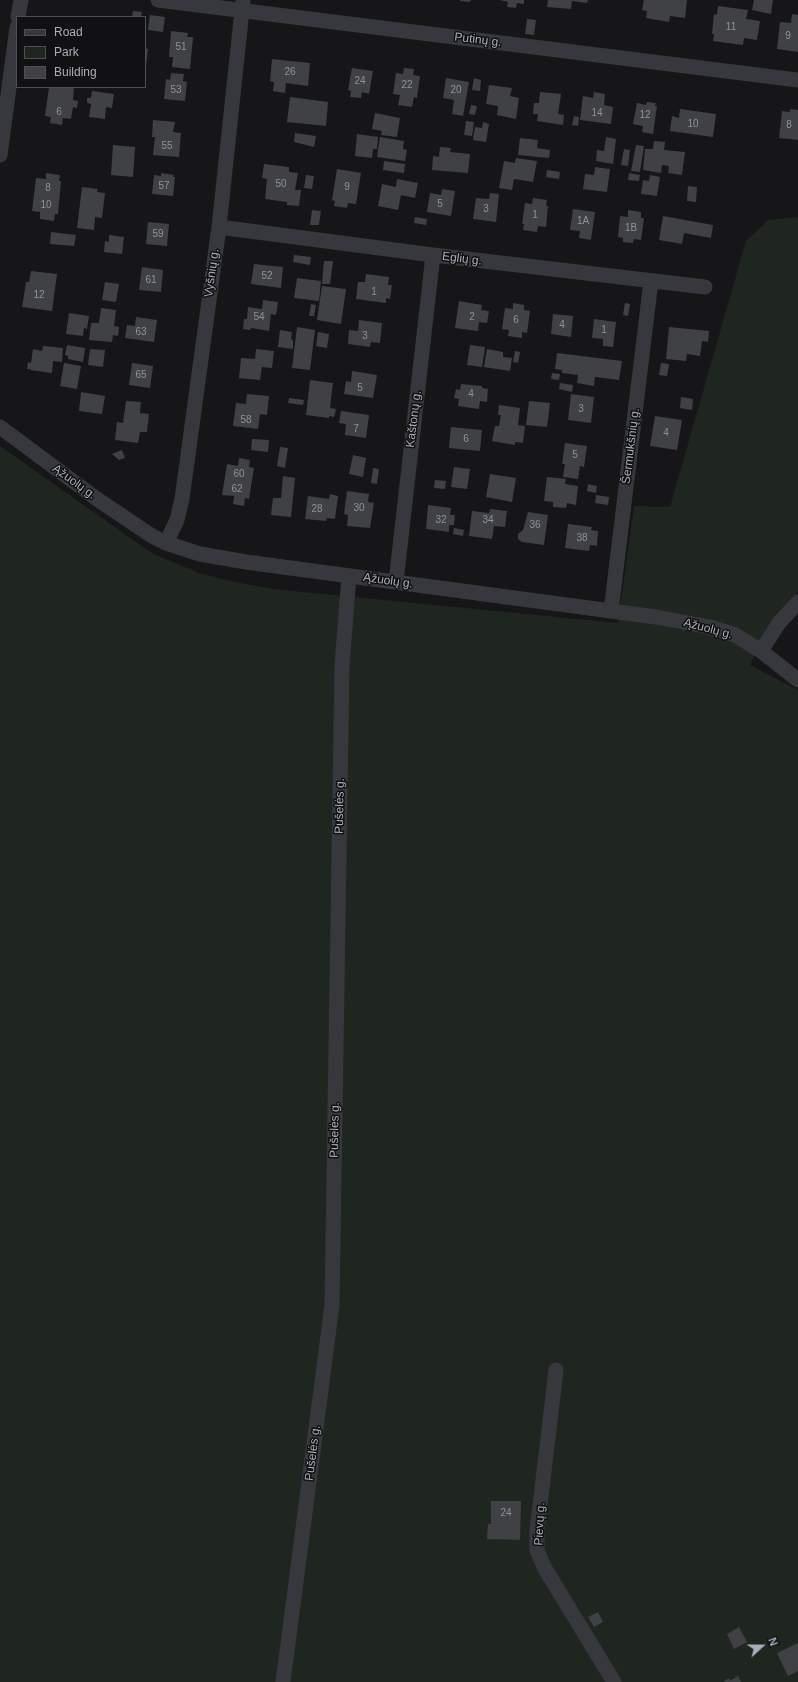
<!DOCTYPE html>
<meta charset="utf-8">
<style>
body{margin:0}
#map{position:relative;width:798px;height:1682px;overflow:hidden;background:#161618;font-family:Helvetica,sans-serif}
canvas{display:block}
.legend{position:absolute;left:16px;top:16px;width:130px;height:72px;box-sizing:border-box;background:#111113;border:1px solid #4d4f55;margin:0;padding:5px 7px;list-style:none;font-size:12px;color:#a8adb8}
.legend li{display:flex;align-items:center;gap:8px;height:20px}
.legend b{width:20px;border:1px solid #4d4f55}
.north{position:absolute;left:742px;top:1626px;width:40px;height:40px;-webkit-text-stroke:3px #111113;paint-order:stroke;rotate:69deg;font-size:11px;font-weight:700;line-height:16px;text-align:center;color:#a8adb8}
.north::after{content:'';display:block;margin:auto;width:14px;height:18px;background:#a8adb8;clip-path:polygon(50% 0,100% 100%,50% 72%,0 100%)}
</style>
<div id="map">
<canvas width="798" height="1682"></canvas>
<ul class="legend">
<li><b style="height:5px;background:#37383d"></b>Road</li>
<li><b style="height:11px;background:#1e261f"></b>Park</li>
<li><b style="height:11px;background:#404145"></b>Building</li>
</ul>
<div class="north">N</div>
</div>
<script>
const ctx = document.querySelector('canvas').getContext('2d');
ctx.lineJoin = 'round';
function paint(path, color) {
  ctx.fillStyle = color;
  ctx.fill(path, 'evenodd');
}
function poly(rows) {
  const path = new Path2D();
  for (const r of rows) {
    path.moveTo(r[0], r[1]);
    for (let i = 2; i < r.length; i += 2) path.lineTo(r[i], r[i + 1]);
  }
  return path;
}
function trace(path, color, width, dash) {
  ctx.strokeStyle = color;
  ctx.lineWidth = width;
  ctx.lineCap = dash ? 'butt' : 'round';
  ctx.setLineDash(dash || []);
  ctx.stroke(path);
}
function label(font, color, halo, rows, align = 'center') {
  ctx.font = font + ' Helvetica,sans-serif';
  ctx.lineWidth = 3;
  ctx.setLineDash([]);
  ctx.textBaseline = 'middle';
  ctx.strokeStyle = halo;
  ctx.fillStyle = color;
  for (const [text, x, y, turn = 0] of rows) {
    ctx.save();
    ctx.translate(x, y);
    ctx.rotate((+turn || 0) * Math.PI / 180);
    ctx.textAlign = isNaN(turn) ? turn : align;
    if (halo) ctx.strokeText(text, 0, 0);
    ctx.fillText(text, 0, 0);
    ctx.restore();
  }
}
paint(poly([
 [798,217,798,592,767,628,750,665,798,690,798,1682,0,1682,0,446,153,554,202,574,230,581,273,589,618,623,634,506,670,507,746,241,768,220]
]), '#1e261f');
paint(poly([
 [460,0,471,0,470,2,460,1],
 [500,0,524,0,524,4,517,3,516,8,507,7,508,2],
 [548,0,588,0,587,3,572,1,571,9,547,7],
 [644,0,687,0,685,18,670,16,669,22,646,18,647,11,642,10],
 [754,0,773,0,771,14,752,10],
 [718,6,748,10,746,19,760,21,757,40,744,38,743,45,713,41,714,34,712,34,714,14,717,15],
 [133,11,142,12,141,17,132,17],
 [792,14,798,15,798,52,777,49,780,22,791,23],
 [150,15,165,17,163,32,148,30],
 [527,19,536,20,534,35,525,34],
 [171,31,188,33,187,37,193,37,190,69,172,67,173,57,169,57],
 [145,48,148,49,146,65,145,65],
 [272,59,310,63,308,86,286,83,285,93,273,91,274,82,270,81],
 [352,68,373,71,369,94,362,92,361,98,350,97,351,91,348,90],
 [404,68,414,69,413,75,420,76,417,98,414,97,412,107,398,105,400,95,393,94,396,73,403,74],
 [171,73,184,74,183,81,187,82,185,101,164,99,166,79,170,80],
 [446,78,469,82,463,116,452,114,454,100,443,98],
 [474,78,481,80,480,91,472,90],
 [489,85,512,88,510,96,519,98,516,119,497,115,498,106,486,104],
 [49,87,74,87,73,100,78,101,77,108,73,107,71,119,63,118,62,125,50,123,51,117,45,116],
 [92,91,114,94,112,108,106,107,105,119,89,117,91,104,87,103,87,98,91,98],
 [540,92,561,94,558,114,564,115,563,125,537,121,538,114,533,114,534,103,539,103],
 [594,92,605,94,604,105,613,107,611,124,580,120,583,96,593,98],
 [290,97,328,102,326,126,287,122],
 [647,102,656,103,655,106,657,106,653,134,642,132,643,126,633,124,637,103,646,105],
 [471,105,477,106,475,115,469,114],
 [680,109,716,114,713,137,670,131,672,116,679,118],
 [790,109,798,110,798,140,779,138,782,111,790,112],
 [375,113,400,118,397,137,381,135,382,131,372,129],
 [574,116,579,117,578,126,572,125],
 [153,120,175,122,173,132,181,133,179,157,153,155,155,137,152,137],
 [466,121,474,122,472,136,464,135],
 [483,122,489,124,486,142,473,140,475,127,482,128],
 [295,133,316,136,314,147,294,142],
 [357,134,378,137,377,149,373,149,372,158,355,156],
 [380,137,404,141,403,149,407,150,405,161,377,157],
 [606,137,616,139,613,164,596,161,597,150,604,151],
 [520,138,538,140,537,148,550,150,549,158,518,155],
 [654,141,665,142,664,150,685,152,682,175,668,173,669,166,662,165,661,173,643,170,645,149,653,149],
 [113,145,135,147,133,177,111,175],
 [636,145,644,146,640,172,631,171],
 [440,147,451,148,450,152,470,154,468,173,432,170,433,156,439,157],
 [624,149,630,150,628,166,621,165],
 [516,158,537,161,533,182,514,179,512,190,499,188,504,161,515,163],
 [384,161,405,164,404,173,383,170],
 [264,164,289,167,289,172,298,173,295,190,301,190,299,206,287,205,287,202,265,199,267,179,262,178],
 [595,167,610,169,607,192,583,189,585,174,594,175],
 [337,169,361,173,356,204,348,203,347,208,334,206,335,201,332,200],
 [547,170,560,172,559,179,546,177],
 [46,173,60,175,59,181,61,181,58,214,55,214,54,221,40,219,40,212,32,211,36,178,46,179],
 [161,173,174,175,173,177,175,177,173,196,152,194,154,175,161,176],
 [629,173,640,175,639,181,628,180],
 [306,175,314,176,312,189,304,188],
 [650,175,660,177,657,196,641,194,643,180,649,181],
 [397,179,418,183,415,198,401,195,398,210,378,206,382,184,396,187],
 [688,186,697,187,696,202,687,201],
 [82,187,98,189,97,192,105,193,102,218,95,217,94,230,77,228],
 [442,189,455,191,451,216,427,212,430,193,441,195],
 [490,193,499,194,496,222,473,219,476,198,489,199],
 [533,198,547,200,546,206,548,206,546,227,538,226,537,232,523,230,524,224,522,224,525,203,532,204],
 [573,209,595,212,591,240,579,238,580,231,570,230],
 [312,210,321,211,319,225,310,225],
 [628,210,641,212,641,218,644,218,641,240,634,239,633,243,623,242,623,238,618,237,620,216,628,217],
 [663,216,713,225,711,238,684,233,682,244,659,240],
 [415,217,427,219,426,225,414,223],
 [148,222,169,224,167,246,146,244],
 [51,232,76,235,74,246,50,244],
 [109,235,124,237,122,254,104,252,105,241,109,242],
 [294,255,311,257,310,265,293,262],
 [324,261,333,261,330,284,322,284],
 [254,264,283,267,281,288,251,284],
 [142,267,163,270,161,292,139,290],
 [31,271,57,274,52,311,22,307,26,282,29,282],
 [366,274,389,277,388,285,392,285,390,299,386,298,386,303,356,299,358,282,365,282],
 [297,278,321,281,319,301,294,298],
 [105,282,119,284,116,302,102,300],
 [322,286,346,289,341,324,317,320],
 [263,300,278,302,276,315,271,314,269,331,251,328,250,330,243,329,244,319,247,319,248,307,262,309],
 [459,301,482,305,481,310,489,311,487,323,479,322,478,331,455,328],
 [513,303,524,305,524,310,530,311,527,333,522,332,522,338,508,336,509,330,502,329,505,308,513,309],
 [625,303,630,304,628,316,623,315],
 [311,304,316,305,314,316,309,316],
 [101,308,116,310,114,326,119,327,118,336,113,335,112,342,89,340,91,323,99,323],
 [69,313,89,316,87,329,84,328,83,336,66,334],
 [553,314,573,316,571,337,551,334],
 [136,317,157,320,154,342,125,338,127,325,135,326],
 [594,319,616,322,613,347,603,346,603,339,592,338],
 [359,320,382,323,380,343,371,342,370,347,348,344,349,330,358,331],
 [297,327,315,330,310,370,292,368],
 [669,327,709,331,708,342,702,341,700,356,687,354,686,361,666,359],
 [280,330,292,332,291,339,293,340,293,349,278,347],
 [318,332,329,334,327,348,316,346],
 [67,345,85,348,83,362,68,359,68,356,65,355],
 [470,345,485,347,482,367,467,365],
 [43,346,63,348,62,362,53,361,52,373,30,370,31,369,27,369,28,362,31,363,33,349,42,351],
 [90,349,105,350,103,367,88,365],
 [256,349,274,351,272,368,262,367,260,380,239,378,241,358,255,359],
 [487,349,503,352,503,357,512,358,510,371,484,367],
 [515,351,520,352,518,363,513,362],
 [557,353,622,361,619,380,595,377,594,386,577,383,578,375,562,373,562,370,555,369],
 [64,363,81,366,77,389,60,386],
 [132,363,153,366,150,388,129,385],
 [661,363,669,364,667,376,659,375],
 [352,371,377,375,373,398,344,394,346,381,351,382],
 [552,373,560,374,559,380,551,379],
 [310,380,333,383,330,408,336,409,334,417,329,416,329,418,306,415],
 [560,383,573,385,572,392,559,389],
 [461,384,482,386,482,388,488,389,487,402,480,401,479,409,458,406,459,399,454,398,456,389,460,390],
 [81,392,105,396,102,414,79,411],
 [247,394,269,396,267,415,260,414,258,429,233,426,236,403,246,404],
 [571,394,594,397,591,423,568,420],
 [681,397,693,399,692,410,680,408],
 [289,398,304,400,303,405,288,403],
 [126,401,141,402,140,413,149,414,147,432,140,432,138,443,115,440,117,422,123,423],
 [529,401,550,403,547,427,526,425],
 [499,405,520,408,518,425,525,426,523,443,515,442,515,445,492,441,495,426,499,426,501,415,498,415],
 [341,411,369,415,366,438,345,435,346,424,339,423],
 [655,416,682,420,677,450,650,446],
 [451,427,482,430,480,451,449,448],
 [252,439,269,440,268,452,251,450],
 [565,443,587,446,584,467,580,466,578,479,563,477,565,464,562,464],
 [280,447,288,448,285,468,277,466],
 [122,450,125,458,119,460,112,454],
 [353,455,366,458,363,477,349,474],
 [239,458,250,460,249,467,254,468,249,499,245,498,244,506,233,504,234,496,222,495,227,464,238,466],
 [454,467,470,469,467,489,451,487],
 [373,468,379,469,377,484,371,483],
 [490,474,516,478,512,502,486,497],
 [283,476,295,478,291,517,271,515,273,498,281,498],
 [547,477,566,479,565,484,578,486,576,505,567,503,566,508,553,507,553,502,544,501],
 [435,480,446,481,445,489,434,488],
 [588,484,597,486,596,493,587,491],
 [347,491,369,494,368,502,374,503,370,528,347,526,348,515,344,514],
 [330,494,338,496,335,519,327,518,326,521,305,519,308,496,329,499],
 [596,495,609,497,608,505,595,503],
 [428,505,451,508,450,515,455,515,454,525,449,525,449,532,426,529],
 [490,509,507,511,505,527,494,526,492,539,469,536,472,511,489,513],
 [528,512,548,515,544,545,522,542,518,539,518,534,523,530],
 [568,524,592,527,591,530,598,531,597,546,590,545,589,551,565,548],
 [454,528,464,530,463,536,453,534],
 [491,1501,521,1501,520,1540,487,1539,488,1524,491,1524],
 [598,1612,603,1622,594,1627,588,1617],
 [739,1627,747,1642,734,1649,727,1634],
 [798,1643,798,1671,788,1676,777,1653],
 [738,1676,741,1682,723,1682,729,1678,730,1681]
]), '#404145');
trace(poly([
 [158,0,798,80],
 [18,17,21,0],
 [0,155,17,27],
 [219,227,433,255,705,287],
 [0,427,97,499,152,536,166,543,200,554,246,562,656,617,710,627,735,635,761,651,798,680],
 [166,543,177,520,182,499,219,227,243,1],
 [396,582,433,255],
 [611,611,651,281],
 [761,651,779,623,798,602],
 [556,1370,537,1531,537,1550,544,1567,614,1682],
 [283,1682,332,1305,342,665,349,576]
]), '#37383d', 15);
label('10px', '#8e929b', null, [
 ["11",731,27],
 ["9",788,36],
 ["51",181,47],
 ["26",290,72],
 ["24",360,81],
 ["22",407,85],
 ["53",176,90],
 ["20",456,90],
 ["6",59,112],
 ["14",597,113],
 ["12",645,115],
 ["10",693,124],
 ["8",789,125],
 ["55",167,146],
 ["50",281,184],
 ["57",164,186],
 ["9",347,187],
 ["8",48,188],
 ["5",440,204],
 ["10",46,205],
 ["3",486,209],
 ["1",535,215],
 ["1A",583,221],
 ["1B",631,228],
 ["59",158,234],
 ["52",267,276],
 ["61",151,280],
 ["1",374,292],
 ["12",39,295],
 ["54",259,317],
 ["2",472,317],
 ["6",516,320],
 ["4",562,325],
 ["1",604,330],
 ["63",141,332],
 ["3",365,336],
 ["65",141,375],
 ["5",360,388],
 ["4",471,394],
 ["3",581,409],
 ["58",246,420],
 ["7",356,429],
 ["4",666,433],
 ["6",466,439],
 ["5",575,455],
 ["60",239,474],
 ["62",237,489],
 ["30",359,508],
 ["28",317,509],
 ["32",441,520],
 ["34",488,520],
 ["36",535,525],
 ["38",582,538],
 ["24",506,1513]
]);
label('12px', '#a8adb8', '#111113', [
 ["Putinų g.",478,40,7],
 ["Eglių g.",462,259,7],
 ["Vyšnių g.",212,273,-82],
 ["Kaštonų g.",414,419,-83],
 ["Šermukšnių g.",631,446,-83],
 ["Ąžuolų g.",74,482,36],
 ["Ąžuolų g.",388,581,8],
 ["Ąžuolų g.",708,629,15],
 ["Pušelės g.",340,806,-89],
 ["Pušelės g.",335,1130,-89],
 ["Pušelės g.",313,1453,-83],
 ["Pievų g.",540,1524,-87]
]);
</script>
